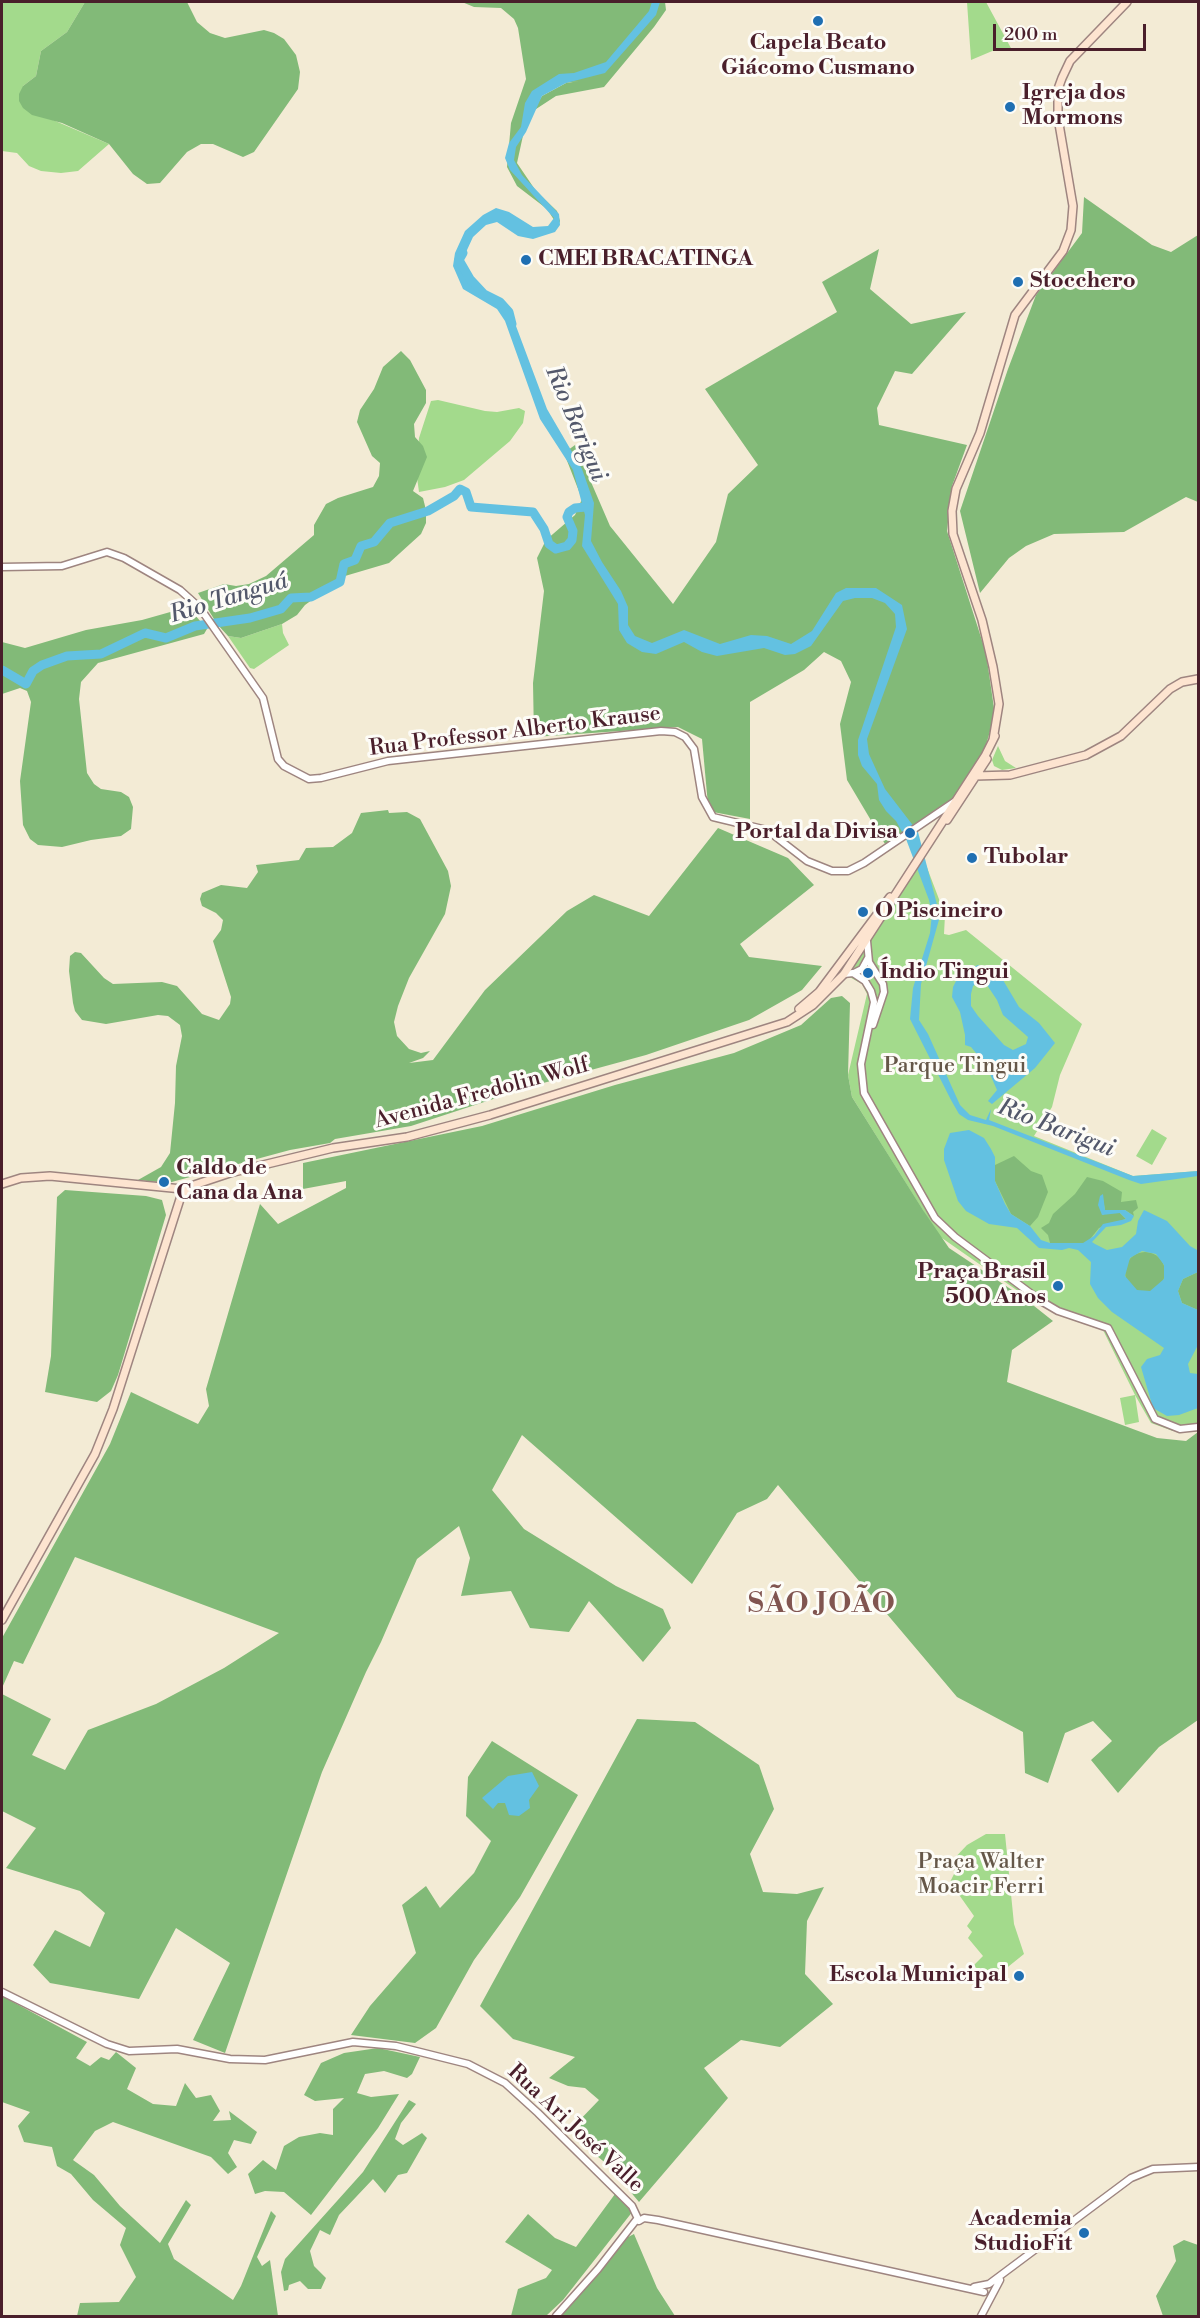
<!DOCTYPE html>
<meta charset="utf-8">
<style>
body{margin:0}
#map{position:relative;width:1200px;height:2318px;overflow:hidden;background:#f3ebd5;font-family:"Libre Bodoni",serif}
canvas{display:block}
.frame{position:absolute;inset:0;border:3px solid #4a1f2b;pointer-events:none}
.scale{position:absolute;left:993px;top:24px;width:153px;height:27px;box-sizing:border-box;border:3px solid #4a1f2b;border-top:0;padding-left:8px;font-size:18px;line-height:21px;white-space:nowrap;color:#4a1f2b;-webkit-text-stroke:4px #fdfcf7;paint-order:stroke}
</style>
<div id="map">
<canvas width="1200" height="2318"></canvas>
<div class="frame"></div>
<div class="scale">200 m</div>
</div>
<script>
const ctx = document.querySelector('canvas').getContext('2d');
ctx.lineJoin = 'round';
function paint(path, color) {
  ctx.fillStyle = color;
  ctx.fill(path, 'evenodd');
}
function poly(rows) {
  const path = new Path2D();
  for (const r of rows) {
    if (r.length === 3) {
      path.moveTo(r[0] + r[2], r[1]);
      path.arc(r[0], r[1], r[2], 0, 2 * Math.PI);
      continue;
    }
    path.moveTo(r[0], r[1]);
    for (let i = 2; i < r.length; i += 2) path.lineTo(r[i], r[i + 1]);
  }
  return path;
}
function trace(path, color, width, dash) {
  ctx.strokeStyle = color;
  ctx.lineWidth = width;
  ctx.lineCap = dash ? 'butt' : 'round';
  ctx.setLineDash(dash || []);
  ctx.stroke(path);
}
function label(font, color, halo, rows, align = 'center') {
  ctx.font = font + ' "Libre Bodoni",serif';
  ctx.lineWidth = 6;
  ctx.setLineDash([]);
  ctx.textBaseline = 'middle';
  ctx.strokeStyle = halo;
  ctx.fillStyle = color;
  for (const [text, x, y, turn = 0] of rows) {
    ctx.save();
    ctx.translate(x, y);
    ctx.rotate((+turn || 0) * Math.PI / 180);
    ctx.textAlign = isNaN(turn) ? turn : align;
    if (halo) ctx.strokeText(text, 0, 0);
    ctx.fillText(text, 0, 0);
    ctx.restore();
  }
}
paint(poly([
 [2,2,85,2,67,32,41,51,36,76,23,86,53,120,109,144,78,171,61,173,41,171,29,166,17,153,2,151],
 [967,2,986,2,1012,50,997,49,971,60],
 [438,400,485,411,497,412,519,408,525,411,523,423,510,441,464,480,445,487,419,492,416,470,419,438,431,401],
 [282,624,283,633,289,645,254,669,250,668,228,636,241,638],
 [998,746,1005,761,1016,768,1002,770,994,766,992,760],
 [923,857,945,915,944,934,949,935,966,930,1082,1024,1060,1075,1052,1107,1034,1136,1133,1176,1198,1171,1198,1431,1195,1432,1173,1431,1151,1423,1135,1395,1139,1422,1125,1425,1120,1398,1135,1395,1103,1330,1028,1298,939,1236,852,1097,848,1075,867,994,862,984,844,974],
 [1152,1129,1167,1138,1152,1165,1136,1156],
 [986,1834,1005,1834,1014,1924,1024,1954,988,1983,974,1965,983,1956,968,1938,972,1932,967,1926,974,1916,950,1882,955,1872,949,1864,967,1845]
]), '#a3da8c');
paint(poly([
 [85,2,187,2,197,22,210,33,225,38,264,30,274,33,284,39,296,55,300,72,298,89,254,152,243,157,213,144,201,144,187,152,160,183,147,184,133,174,109,144,62,123,32,115,23,108,19,101,19,94,23,86,36,76,41,51,67,32],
 [462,2,665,2,666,10,654,27,604,87,556,96,533,111,542,96,566,83,580,81,541,86,524,131,517,163,536,191,557,211,560,221,558,226,547,209,517,186,507,167,511,123,526,79,518,28,514,19,501,8,474,7],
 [1084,197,1152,245,1171,252,1198,235,1198,502,1186,497,1124,532,1054,534,1026,546,1009,558,980,593,960,511,1008,369,1036,295,1082,233],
 [879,249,870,289,911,324,966,312,912,374,895,371,877,408,879,425,967,445,952,486,947,531,986,653,995,715,985,748,953,798,885,844,847,780,840,724,851,682,841,661,824,652,804,670,750,702,750,819,713,812,708,805,702,739,678,727,534,737,533,683,544,591,537,558,546,540,575,515,582,499,564,453,575,445,610,526,673,604,716,542,728,494,758,465,705,389,837,312,822,282],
 [401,351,410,360,426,390,426,403,414,424,415,437,423,446,427,457,413,491,423,498,426,510,426,523,421,534,389,563,345,576,305,605,297,615,282,624,241,638,228,636,217,624,198,593,224,584,236,586,249,584,266,576,314,535,314,525,326,504,338,498,373,487,379,476,380,463,372,456,357,422,360,410,374,389,383,367],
 [188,607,207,629,204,634,98,663,81,682,79,699,87,773,94,784,101,789,121,792,129,797,133,807,131,829,121,836,91,840,62,847,38,845,30,839,23,825,20,781,31,702,27,691,20,688,2,694,2,642,25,648,86,630,142,620],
 [388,810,389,813,407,812,420,819,448,871,451,886,445,914,409,978,398,1006,394,1022,397,1036,409,1049,421,1053,430,1051,423,1058,409,1063,433,1060,485,990,567,911,594,895,649,916,718,828,788,858,814,885,740,944,749,957,822,966,802,990,749,1020,646,1055,536,1085,411,1126,335,1139,330,1143,290,1150,168,1183,138,1180,161,1167,170,1153,175,1103,176,1066,182,1036,180,1025,168,1016,158,1015,106,1024,82,1020,75,1011,73,1003,69,971,70,956,75,952,81,953,104,978,113,984,162,982,177,986,202,1014,219,1020,230,1004,231,997,213,941,221,930,223,920,216,913,202,906,200,899,202,893,221,885,247,888,258,872,256,865,299,860,306,848,333,847,352,833,361,813],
 [842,996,850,1003,848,1075,852,1097,923,1210,949,1248,1024,1298,1053,1321,1012,1350,1007,1382,1157,1438,1186,1441,1198,1432,1198,1720,1159,1747,1118,1793,1091,1760,1112,1741,1093,1721,1065,1733,1048,1783,1025,1773,1023,1732,957,1697,778,1485,767,1499,737,1513,692,1584,522,1435,492,1490,524,1529,616,1586,663,1609,671,1628,643,1662,589,1601,569,1632,530,1628,511,1591,461,1596,470,1558,459,1526,417,1559,381,1642,366,1672,322,1772,225,2053,193,2040,230,1963,176,1928,139,1999,50,1983,33,1965,55,1930,90,1947,105,1913,80,1891,6,1868,36,1828,2,1811,2,1694,51,1719,32,1755,65,1770,88,1730,156,1704,224,1668,279,1633,75,1557,23,1664,14,1661,2,1688,2,1638,110,1444,131,1392,198,1424,209,1406,206,1389,260,1204,278,1224,346,1188,346,1181,303,1189,303,1163,482,1126,615,1085,734,1053,801,1025,831,998],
 [1014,1156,1031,1171,1042,1175,1048,1192,1038,1217,1030,1226,1011,1214,995,1181,995,1165],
 [1087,1177,1103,1181,1122,1192,1121,1202,1136,1200,1138,1208,1133,1212,1134,1216,1125,1210,1105,1210,1102,1194,1103,1215,1106,1212,1120,1213,1126,1219,1099,1228,1087,1243,1050,1243,1048,1235,1041,1228,1049,1223,1053,1214,1075,1194],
 [65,1190,146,1196,162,1200,166,1215,118,1375,111,1391,97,1402,45,1392,51,1356,57,1197],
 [1145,1272,20],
 [1198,1272,1198,1310,1182,1303,1178,1291,1183,1279],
 [637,1719,695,1722,759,1765,774,1809,750,1854,763,1892,797,1894,824,1887,807,1921,805,1974,833,2004,780,2047,741,2040,704,2068,728,2098,639,2202,608,2165,586,2147,574,2126,599,2100,585,2088,568,2086,549,2078,575,2057,513,2039,480,2006],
 [492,1741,578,1795,520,1897,474,1960,436,2028,415,2043,351,2035,370,2006,416,1953,402,1905,426,1886,440,1908,474,1873,491,1841,466,1816,468,1777],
 [2,1996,87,2042,76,2058,90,2066,101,2057,109,2060,116,2052,136,2068,127,2089,153,2104,176,2106,185,2083,196,2098,211,2095,220,2111,213,2121,231,2120,229,2111,257,2132,251,2144,234,2140,228,2153,237,2167,228,2174,211,2157,113,2122,95,2131,73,2160,94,2175,120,2206,160,2243,186,2200,191,2205,168,2244,174,2259,233,2300,241,2286,271,2211,276,2216,257,2257,262,2266,270,2260,278,2316,77,2316,80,2303,119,2302,136,2277,120,2245,126,2228,93,2200,71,2174,57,2166,52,2147,24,2142,18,2126,30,2112,2,2102],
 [378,2048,420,2057,412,2074,407,2078,384,2071,365,2074,357,2093,371,2097,399,2094,378,2128,311,2215,284,2192,265,2191,255,2194,248,2174,263,2160,276,2170,284,2146,299,2137,320,2133,333,2135,333,2109,344,2098,315,2101,304,2095,321,2063,344,2053],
 [409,2100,416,2104,401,2123,395,2139,403,2145,422,2133,427,2138,407,2173,398,2175,385,2193,373,2179,339,2215,330,2235,320,2230,310,2251,314,2266,326,2278,321,2289,308,2289,300,2281,289,2285,288,2290,284,2291,281,2272,285,2259,363,2172],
 [615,2194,633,2211,563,2300,546,2316,511,2316,518,2289,546,2278,552,2270,505,2242,528,2214,555,2238,576,2247],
 [634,2234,657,2288,675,2316,561,2316,628,2237],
 [1184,2240,1198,2245,1198,2316,1163,2316,1156,2296,1176,2261,1173,2246]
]), '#82ba78');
paint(poly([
 [652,2,660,2,656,15,605,73,566,83,542,96,526,132,516,147,514,160,522,175,559,214,560,225,555,232,533,239,518,236,497,222,486,225,473,237,461,263,468,278,481,295,503,305,513,318,547,409,582,469,594,503,591,541,602,562,621,591,628,607,628,625,635,636,652,643,684,630,720,644,751,635,767,636,791,644,812,631,836,593,846,588,876,588,902,605,907,629,867,739,869,754,885,789,918,832,940,916,921,984,919,1020,928,1034,960,1105,970,1115,986,1120,991,1109,989,1120,1133,1176,1198,1171,1198,1176,1141,1184,1129,1180,993,1126,968,1120,959,1114,951,1100,910,1019,913,988,930,933,932,914,929,900,906,839,896,821,886,811,879,800,877,784,862,766,858,755,858,740,896,627,895,614,885,603,872,598,855,598,843,601,811,646,795,654,785,655,764,648,717,656,702,652,684,642,656,654,642,652,627,643,619,630,618,604,582,546,585,515,573,470,540,419,505,321,497,309,463,289,453,266,455,253,465,231,483,215,496,208,509,212,533,227,548,226,554,218,510,170,505,158,509,143,521,127,525,103,532,91,559,74,574,73,606,62,649,11],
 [978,965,1000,975,1019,1007,1039,1023,1055,1043,1035,1068,992,1104,988,1101,997,1090,986,1065,971,1047,965,1045,965,1035,960,1012,952,997,953,987,958,977,964,971],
 [980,981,987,985,997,1000,1003,1015,1028,1037,1026,1044,1013,1050,1004,1045,978,1016,971,1006,971,994,973,986],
 [969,1130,984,1138,991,1149,995,1157,995,1181,1005,1204,1011,1214,1030,1226,1041,1240,1050,1243,1083,1243,1094,1236,1103,1224,1126,1219,1120,1213,1102,1215,1098,1205,1100,1196,1103,1194,1105,1210,1125,1210,1134,1216,1131,1221,1121,1225,1106,1227,1092,1242,1095,1244,1107,1250,1122,1247,1136,1234,1138,1221,1144,1210,1167,1221,1190,1246,1197,1250,1198,1272,1183,1279,1178,1291,1182,1303,1198,1310,1198,1345,1188,1364,1190,1373,1198,1374,1198,1408,1179,1415,1167,1416,1153,1408,1141,1367,1147,1359,1160,1355,1164,1348,1112,1312,1098,1298,1090,1284,1091,1262,1078,1250,1069,1248,1062,1250,1039,1248,1017,1228,989,1224,966,1211,958,1201,944,1160,944,1149,950,1133],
 [1142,1251,1156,1254,1164,1265,1164,1279,1150,1291,1137,1290,1125,1276,1130,1258],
 [532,1772,539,1786,529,1800,530,1808,519,1816,509,1815,505,1803,498,1803,493,1809,482,1798,508,1776]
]), '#63c1e1');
trace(poly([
 [2,672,3,670]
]), '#63c1e1', 1.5);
trace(poly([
 [463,253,459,260,470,279,484,294,500,302,509,312,512,324],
 [2,670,26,684,33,671,42,665,67,656,101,654,145,633,166,638,195,626,250,618,281,609,291,598,311,597,340,582,344,564,355,560,361,546,374,542,390,523,428,511,454,496,460,489,466,492,471,507,533,512,544,529,549,544,556,549,567,546,572,540,573,531,567,517,569,512,575,508,586,507]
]), '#63c1e1', 9);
const tertiary = poly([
 [2,567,62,566,107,552,124,558,180,590,200,608,263,698,278,759,284,766,309,779,321,778,388,761,661,731,675,732,685,737,694,749,702,797,713,817,767,830,807,861,832,871,848,871,864,863,954,802],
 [867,941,869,962,883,984,884,992,873,1025],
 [854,973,862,969,868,958],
 [844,974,853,973,865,981,871,991,874,1002,861,1064,864,1093,935,1218,955,1237,1041,1301,1058,1311,1108,1328,1155,1419,1180,1429,1198,1427],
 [2,1992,107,2044,129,2051,177,2049,230,2059,265,2060,353,2042,396,2046,468,2064,505,2083,538,2113,632,2206,639,2221,644,2218,658,2220,984,2292],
 [974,2287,989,2284,1131,2178,1153,2169,1198,2167],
 [556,2316,598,2269,637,2219],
 [981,2316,1000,2280]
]);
const secondary = poly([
 [993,740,999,704,993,667,982,620,953,534,952,511,956,489,980,433,1015,315,1063,251,1071,230,1073,206,1058,118,1058,89,1062,78,1070,61,1127,2],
 [975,776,1010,775,1086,755,1121,736,1170,689,1182,682,1198,679],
 [947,820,987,759],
 [799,1009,819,992,890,897],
 [2,1184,21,1178,50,1176,182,1189,230,1173,333,1148,407,1137,490,1115,787,1022,813,1005,844,974,985,756,995,736],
 [2,1620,95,1454,113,1409,181,1196,190,1189]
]);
trace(tertiary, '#9e8580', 9);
trace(secondary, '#9e8580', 10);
trace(tertiary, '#fff', 6);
trace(secondary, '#fde4d0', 7);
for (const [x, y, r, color] of [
 [818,21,6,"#1f6fb2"],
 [1010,107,6,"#1f6fb2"],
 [526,260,6,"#1f6fb2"],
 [1018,282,6,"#1f6fb2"],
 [910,833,6,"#1f6fb2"],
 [972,858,6,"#1f6fb2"],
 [863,912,6,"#1f6fb2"],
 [868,973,6,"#1f6fb2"],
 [164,1182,6,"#1f6fb2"],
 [1058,1286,6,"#1f6fb2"],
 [1019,1976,6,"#1f6fb2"],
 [1084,2233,6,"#1f6fb2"]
]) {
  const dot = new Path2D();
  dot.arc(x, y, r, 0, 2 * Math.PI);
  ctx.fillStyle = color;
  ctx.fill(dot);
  trace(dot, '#fdfcf7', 2);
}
label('bold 22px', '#4a1f2b', '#fdfcf7', [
 ["Capela Beato",818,44,"center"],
 ["Giácomo Cusmano",818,69,"center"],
 ["Igreja dos",1022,94],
 ["Mormons",1022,119],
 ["CMEI BRACATINGA",538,260],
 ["Stocchero",1030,282],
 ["Portal da Divisa",898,833,"right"],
 ["Tubolar",984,858],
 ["O Piscineiro",875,912],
 ["Índio Tingui",880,973],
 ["Caldo de",176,1169],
 ["Cana da Ana",176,1194],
 ["Praça Brasil",1046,1273,"right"],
 ["500 Anos",1046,1298,"right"],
 ["Escola Municipal",1007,1976,"right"],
 ["Academia",1072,2220,"right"],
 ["StudioFit",1072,2245,"right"]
], 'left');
label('22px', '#4a1f2b', '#fdfcf7', [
 ["Rua Professor Alberto Krause",515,732,-7],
 ["Avenida Fredolin Wolf",482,1094,-15],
 ["Rua Ari José Valle",575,2129,43]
]);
label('22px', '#655748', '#fdfcf7', [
 ["Parque Tingui",955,1067],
 ["Praça Walter",981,1863],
 ["Moacir Ferri",981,1888]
]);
label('italic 24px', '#53586b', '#fdfcf7', [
 ["Rio Barigui",575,424,67],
 ["Rio Tanguá",229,599,-17],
 ["Rio Barigui",1056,1129,21]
]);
ctx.letterSpacing = '1.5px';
label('bold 28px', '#815550', '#fdfcf7', [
 ["SÃO JOÃO",822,1605]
]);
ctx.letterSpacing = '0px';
</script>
